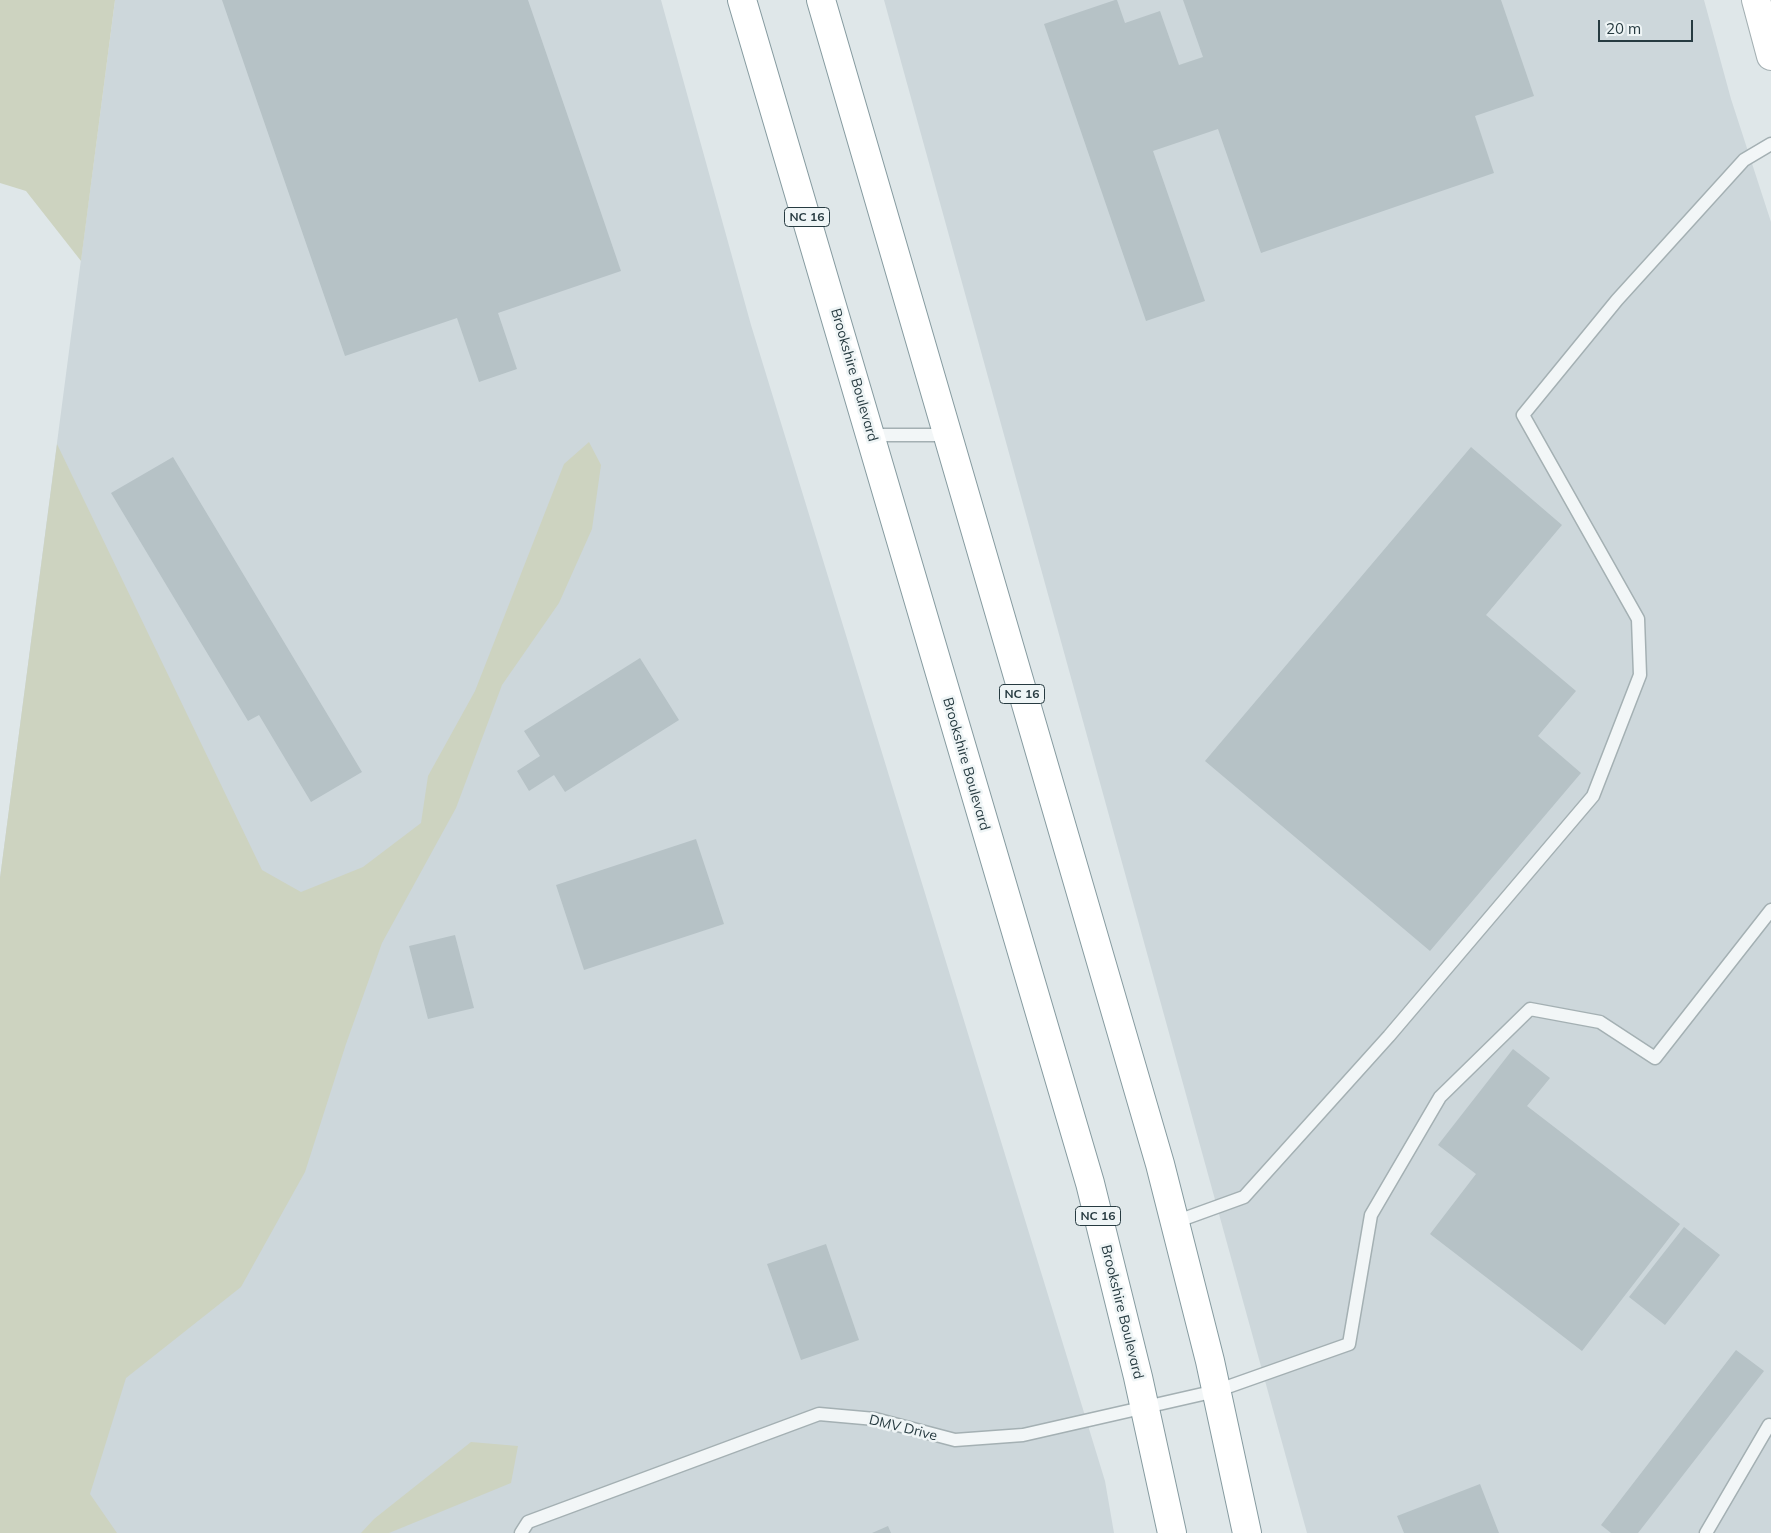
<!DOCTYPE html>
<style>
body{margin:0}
#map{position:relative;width:1771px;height:1533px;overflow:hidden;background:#dfe7e9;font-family:Mulish,sans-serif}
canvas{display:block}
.scale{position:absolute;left:1598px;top:20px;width:95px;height:22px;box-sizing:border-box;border:2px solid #273b41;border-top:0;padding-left:6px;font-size:15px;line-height:18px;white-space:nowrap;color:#273b41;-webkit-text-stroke:4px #eff5f6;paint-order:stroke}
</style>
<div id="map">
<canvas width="1771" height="1533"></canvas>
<div class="scale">20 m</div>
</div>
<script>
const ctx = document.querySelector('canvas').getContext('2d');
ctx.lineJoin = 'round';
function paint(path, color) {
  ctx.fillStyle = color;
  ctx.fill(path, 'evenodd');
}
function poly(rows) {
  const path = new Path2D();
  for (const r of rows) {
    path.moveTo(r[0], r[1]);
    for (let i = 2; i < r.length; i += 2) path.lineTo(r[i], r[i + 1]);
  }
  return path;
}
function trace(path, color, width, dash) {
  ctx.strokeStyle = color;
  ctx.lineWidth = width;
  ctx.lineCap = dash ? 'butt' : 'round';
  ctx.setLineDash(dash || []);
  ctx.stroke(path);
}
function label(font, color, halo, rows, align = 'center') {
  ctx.font = font + ' Mulish,sans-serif';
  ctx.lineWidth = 5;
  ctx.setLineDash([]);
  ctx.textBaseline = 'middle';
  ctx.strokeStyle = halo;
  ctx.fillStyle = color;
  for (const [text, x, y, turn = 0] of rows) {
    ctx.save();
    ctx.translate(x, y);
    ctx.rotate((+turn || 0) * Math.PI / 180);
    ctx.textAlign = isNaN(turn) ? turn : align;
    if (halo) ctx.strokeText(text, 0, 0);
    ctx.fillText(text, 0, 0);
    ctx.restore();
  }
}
paint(poly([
 [115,0,661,0,751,325,1105,1481,1114,1533,0,1533,0,878],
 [884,0,1704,0,1731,99,1771,222,1771,1533,1307,1533]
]), '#cdd7db');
paint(poly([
 [0,0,115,0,81,261,26,191,0,183],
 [589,442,601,465,592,529,559,603,502,685,456,808,382,943,346,1044,305,1172,241,1287,126,1378,90,1494,117,1533,0,1533,0,878,57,444,262,870,301,892,363,867,421,823,428,776,475,691,564,464],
 [471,1442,518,1446,511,1483,389,1533,361,1533,374,1519]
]), '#cdd3c0');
paint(poly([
 [222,0,528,0,621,271,498,313,517,369,479,382,457,318,345,356],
 [1115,0,1117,0,1125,23,1160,11,1179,65,1203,57,1183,0,1501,0,1534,96,1475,116,1494,173,1261,253,1218,129,1153,151,1205,301,1146,321,1044,24],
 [1471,447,1562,525,1486,615,1576,691,1538,736,1581,773,1430,951,1205,761],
 [173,457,362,772,311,802,259,715,248,721,111,493],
 [640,658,679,720,565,792,554,775,529,791,517,771,540,756,524,731],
 [696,839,724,924,584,970,556,885],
 [455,935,474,1008,428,1019,409,946],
 [1513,1049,1550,1078,1527,1106,1680,1224,1582,1351,1430,1234,1476,1174,1438,1145],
 [1684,1227,1720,1255,1665,1325,1629,1297],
 [826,1244,859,1340,801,1360,767,1264],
 [1736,1350,1764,1371,1638,1533,1611,1533,1601,1525],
 [1480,1484,1499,1533,1404,1533,1397,1516],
 [888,1526,891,1533,872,1533]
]), '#b6c2c6');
const lane = poly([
 [871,435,947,435],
 [1175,1222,1244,1197,1389,1036,1593,796,1640,675,1638,619,1523,415,1617,300,1744,160,1771,144],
 [521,1533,528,1522,819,1414,875,1419,955,1440,1023,1435,1216,1391,1349,1344,1371,1215,1440,1097,1530,1009,1600,1022,1655,1058,1771,910],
 [1706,1533,1769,1425]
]);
const secondary = poly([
 [1756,0,1771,56]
]);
const highway = poly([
 [742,0,1090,1183,1138,1377,1172,1533],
 [821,0,1160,1164,1210,1361,1247,1533]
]);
trace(lane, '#a4b0b3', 15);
trace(secondary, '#a4b0b3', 30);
trace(highway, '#869ba0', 30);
trace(lane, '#f2f6f7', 12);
trace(secondary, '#fff', 28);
trace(highway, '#fff', 28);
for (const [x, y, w] of [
 [807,217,45],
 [1022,694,45],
 [1098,1216,45]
]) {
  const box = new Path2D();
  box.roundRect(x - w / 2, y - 9.5, w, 19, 4);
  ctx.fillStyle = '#eff5f6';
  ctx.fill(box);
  trace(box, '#273b41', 1);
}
label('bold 12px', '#273b41', null, [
 ["NC 16",807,217],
 ["NC 16",1022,694],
 ["NC 16",1098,1216]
]);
label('14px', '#273b41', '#eff5f6', [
 ["Brookshire Boulevard",854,375,74],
 ["Brookshire Boulevard",966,764,74],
 ["Brookshire Boulevard",1122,1312,76],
 ["DMV Drive",903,1428,14]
]);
</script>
